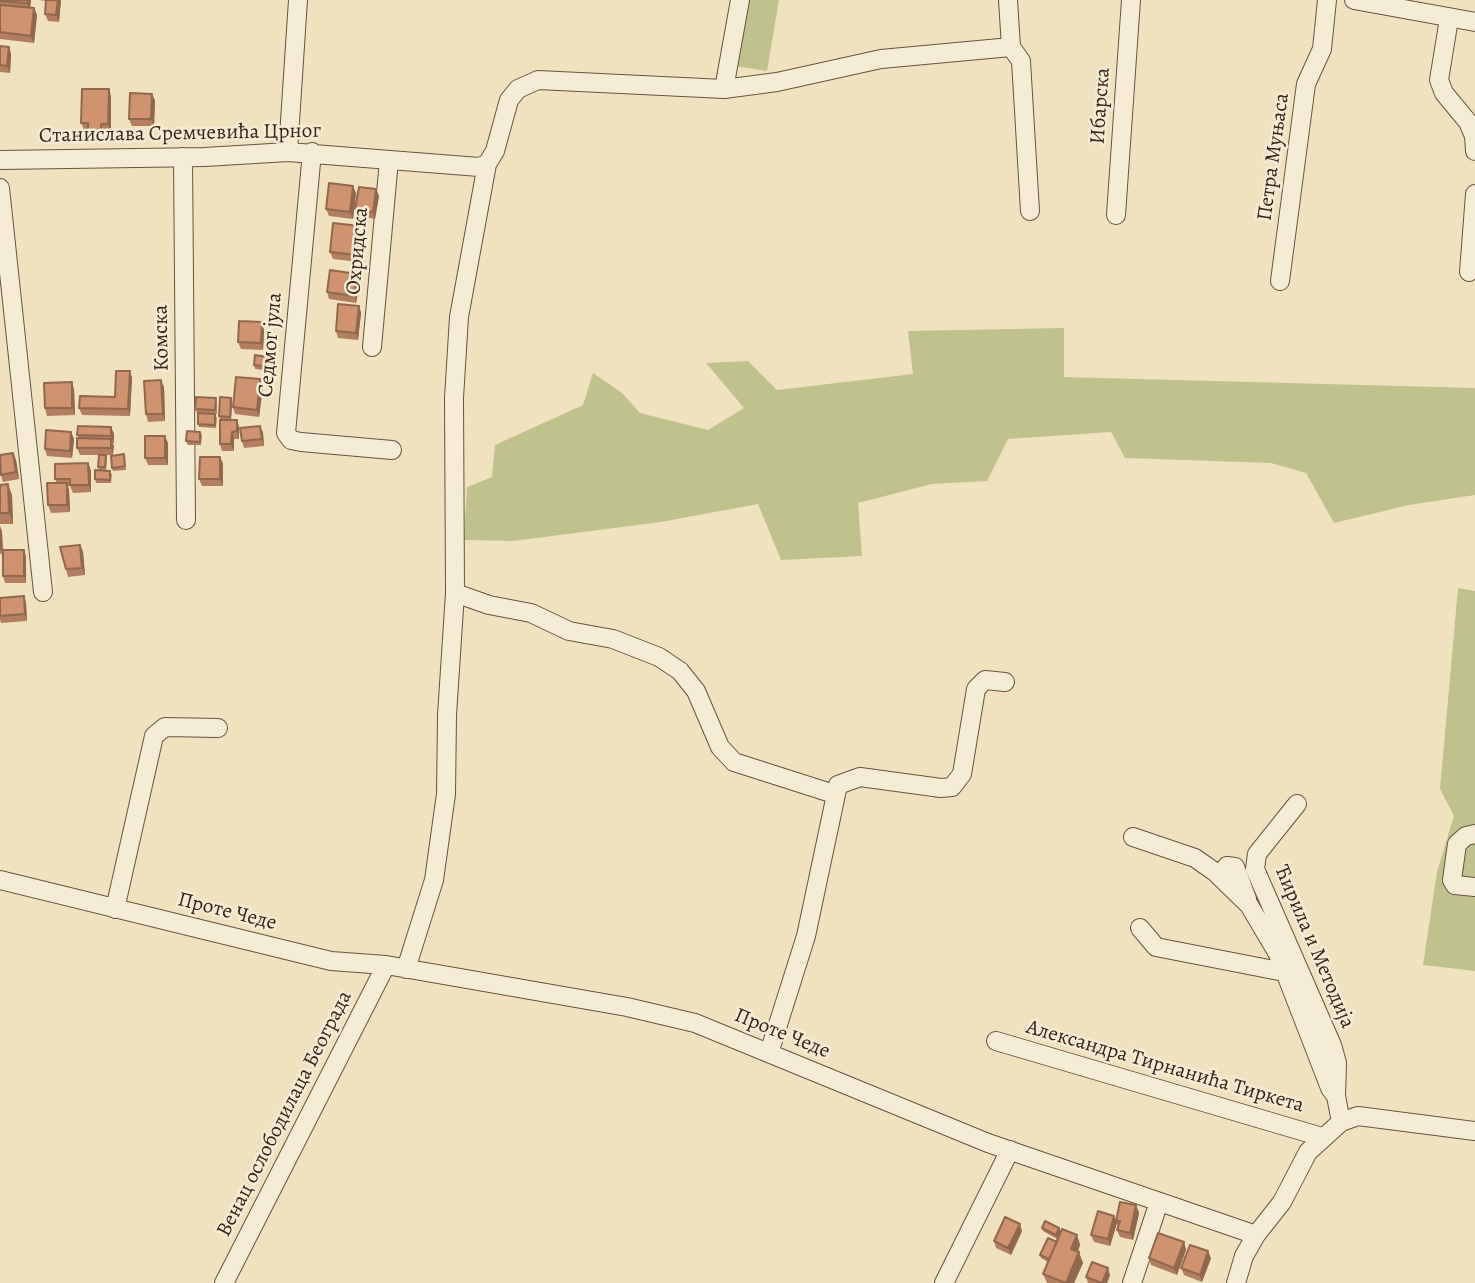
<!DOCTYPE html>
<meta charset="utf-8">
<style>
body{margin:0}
canvas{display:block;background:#f0e2be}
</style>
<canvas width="1475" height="1283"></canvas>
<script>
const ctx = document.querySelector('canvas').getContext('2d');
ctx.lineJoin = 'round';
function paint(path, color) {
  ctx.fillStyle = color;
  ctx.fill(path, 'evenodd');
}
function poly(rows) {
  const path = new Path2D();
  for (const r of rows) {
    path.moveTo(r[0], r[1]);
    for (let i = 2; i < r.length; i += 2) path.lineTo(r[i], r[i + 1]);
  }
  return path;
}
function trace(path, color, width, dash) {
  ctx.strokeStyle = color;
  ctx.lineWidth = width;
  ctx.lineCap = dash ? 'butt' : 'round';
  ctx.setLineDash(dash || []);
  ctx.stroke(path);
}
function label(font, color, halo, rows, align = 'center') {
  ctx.font = font + ' Alegreya,serif';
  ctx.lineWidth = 5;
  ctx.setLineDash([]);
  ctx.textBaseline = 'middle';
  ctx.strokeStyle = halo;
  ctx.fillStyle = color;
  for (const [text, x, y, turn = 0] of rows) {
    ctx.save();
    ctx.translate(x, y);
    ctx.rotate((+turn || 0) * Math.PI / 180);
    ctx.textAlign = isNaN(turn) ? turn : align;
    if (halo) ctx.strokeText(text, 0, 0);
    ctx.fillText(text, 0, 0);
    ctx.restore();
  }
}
paint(poly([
 [746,0,779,0,767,71,735,66],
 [1064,328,1064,377,1475,388,1475,495,1409,505,1334,523,1306,473,1271,463,1125,458,1111,432,1008,439,987,481,932,484,858,503,862,556,781,560,758,504,661,522,513,541,464,540,467,487,492,477,495,445,583,405,593,373,622,393,640,413,708,430,744,408,706,363,748,361,777,390,913,374,908,331],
 [1458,588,1475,591,1475,971,1423,965,1437,872,1454,816,1440,789]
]), '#c0c28d');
const minor = poly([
 [1354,0,1475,22],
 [1449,19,1439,80,1444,93,1468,122,1474,136,1475,151],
 [1011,47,1021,61,1030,211],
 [724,89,740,0],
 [288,152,298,0],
 [312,152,286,433,291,440,301,442,392,450],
 [183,157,186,520],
 [0,160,205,157,288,152,479,167,487,164,495,151,509,100,518,89,538,80,724,89,777,82,881,59,1011,47,1008,0],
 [0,188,43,592],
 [1116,215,1131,0],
 [1469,272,1475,194],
 [1280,281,1306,84,1322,49,1327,0],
 [372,347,389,160],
 [455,593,489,605,531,613,569,631,613,639,659,657,680,671,696,691,720,747,734,762,834,794],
 [1297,804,1257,854,1255,869,1332,1045,1337,1063,1336,1096,1341,1122],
 [1475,834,1466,836,1457,844,1452,880,1455,885,1475,887],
 [1133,837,1195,858,1215,872,1249,905,1278,954,1330,1088,1336,1096],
 [1219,876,1227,866,1235,867,1247,899],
 [0,880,331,961,386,965,627,1007,695,1023,988,1143,1256,1235,1282,1202,1308,1152,1341,1122,1358,1116,1475,1131],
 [115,909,154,736,165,727,218,728],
 [1140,928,1156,947,1284,972],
 [406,969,434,880,446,794,447,715,455,593,454,398,459,317,487,164],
 [996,1041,1322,1137],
 [769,1053,806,936,838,785,860,777,941,788,952,787,962,774,976,689,985,680,1005,682],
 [224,1283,386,965],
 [944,1283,1010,1150],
 [1132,1283,1159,1202],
 [1236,1283,1244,1256,1256,1235]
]);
trace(minor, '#665442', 20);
trace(minor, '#f5ecd5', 18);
paint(poly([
 [0,0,31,0,30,8,34,8,37,15,34,43,0,39],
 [39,0,61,0,59,22,48,21,45,14,46,1],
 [0,46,9,47,11,54,10,73,0,72],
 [152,94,155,101,154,126,132,126,129,119],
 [111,96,111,131,103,131,103,139,90,139,88,130,84,130,81,123],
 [376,189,379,196,375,219,358,216,355,209],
 [356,193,353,219,329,216,326,209],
 [362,233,359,262,333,259,330,252],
 [360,281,356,303,329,299,327,292],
 [359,306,361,313,358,340,338,338,336,331],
 [264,330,263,350,241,349,238,342],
 [274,358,275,361,274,371,255,369,254,365],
 [130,371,132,378,130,416,82,415,79,408,115,397],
 [164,387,165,421,148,422,146,414],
 [263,387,259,417,235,414,233,407],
 [74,389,75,415,47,416,45,408],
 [217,402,217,414,197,413,195,409],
 [232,402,231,420,237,420,239,427,239,439,234,439,234,451,222,451,220,444,220,420,219,416],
 [217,417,216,428,199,427,198,424],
 [260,426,263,433,264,446,244,448,242,441],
 [111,427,114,434,114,443,113,443,113,455,106,455,107,458,106,471,112,474,111,483,96,483,95,479,99,470,98,467,99,455,80,455,77,448,79,438,77,435],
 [71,432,74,439,72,458,47,456,45,449],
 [200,432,202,435,201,445,188,445,186,441],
 [168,443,168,465,148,465,145,458],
 [13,453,16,460,19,479,3,482,1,475],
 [124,454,126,470,113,471,112,468],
 [220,457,223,464,223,486,202,486,199,479],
 [88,463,91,471,91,492,73,493,70,486,68,486,69,490,70,512,51,513,48,505,57,483,55,479],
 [0,485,12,495,13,524,0,524],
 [0,526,2,532,3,553,24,550,26,557,26,583,5,583,3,576,3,554,0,554],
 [80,545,83,552,85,575,68,577,66,569],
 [0,598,26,603,27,621,1,623,0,619],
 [1136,1205,1139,1213,1133,1240,1120,1237,1117,1230,1118,1227,1117,1223,1110,1246,1094,1242,1091,1235],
 [1042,1228,1061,1232,1057,1239,1043,1231],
 [1022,1231,1011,1255,996,1248,994,1241],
 [1077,1235,1080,1245,1078,1252,1083,1263,1074,1283,1047,1283,1043,1274,1048,1262,1041,1258,1040,1255,1057,1242],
 [1184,1242,1186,1250,1177,1275,1151,1265,1149,1258],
 [1211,1258,1202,1282,1184,1275,1181,1268],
 [1110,1275,1107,1283,1088,1283,1086,1277]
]), '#b27e5f');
paint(poly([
 [28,0,31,0,30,10,27,3],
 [58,0,61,0,59,22,56,15],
 [34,8,37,15,34,43,31,36],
 [9,47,11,54,10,73,7,66],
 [109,89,111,96,111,131,108,124],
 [152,94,155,101,154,126,151,119],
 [101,124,103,131,103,139,101,132],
 [353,186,356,193,353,219,350,212],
 [376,189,379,196,375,219,373,212],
 [360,226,362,233,359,262,357,255],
 [357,274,360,281,356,303,354,296],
 [359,306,361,313,358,340,356,333],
 [262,322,264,330,263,350,261,343],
 [130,371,132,378,130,416,128,409],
 [260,379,263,387,259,417,257,410],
 [161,380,164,387,165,421,163,414],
 [72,382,74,389,75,415,72,408],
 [231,398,232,402,231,420,230,417],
 [237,420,239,427,239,439,237,431],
 [260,426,263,433,264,446,262,439],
 [111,427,114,434,114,443,111,436],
 [71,432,74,439,72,458,70,451],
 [232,432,234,439,234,451,231,444],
 [165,436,168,443,168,465,165,458],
 [111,439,114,446,113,455,111,448],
 [13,453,16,460,19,479,16,472],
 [220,457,223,464,223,486,220,479],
 [88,463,91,471,91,492,89,485],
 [67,483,69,490,70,512,67,505],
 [8,484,12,495,13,524,9,513],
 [0,526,2,532,3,554,0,547],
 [80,545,83,552,85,575,82,568],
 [24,550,26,557,26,583,24,576],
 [24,596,26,603,27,621,25,614],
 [1136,1205,1139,1213,1133,1240,1130,1233],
 [1114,1216,1117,1223,1110,1246,1108,1239],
 [1020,1224,1022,1231,1011,1255,1008,1248],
 [1059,1228,1061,1232,1057,1239,1056,1235],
 [1077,1235,1080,1245,1074,1259,1071,1249],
 [1184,1242,1186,1250,1177,1275,1174,1268],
 [1208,1251,1211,1258,1202,1282,1200,1275],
 [1079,1252,1083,1263,1074,1283,1066,1283],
 [1108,1268,1110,1275,1107,1283,1102,1283]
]), '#91674e');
const building = poly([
 [0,0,28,0,27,3,0,1,0,0],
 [46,0,58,0,56,15,45,14,46,0],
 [0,5,34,8,31,36,0,32,0,5],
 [0,46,9,47,7,66,0,65,0,46],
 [82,89,109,89,108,124,101,124,101,132,88,132,88,123,81,123,82,89],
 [130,93,152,94,151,119,129,119,130,93],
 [329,183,353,186,350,212,326,209,329,183],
 [359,187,376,189,373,212,355,209,359,187],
 [333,223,360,226,357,255,330,252,333,223],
 [330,270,357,274,354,296,327,292,330,270],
 [338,304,359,306,356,333,336,331,338,304],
 [239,321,262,322,261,343,238,342,239,321],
 [255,355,274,358,273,367,254,365,255,355],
 [116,371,130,371,128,409,79,408,80,396,115,397,116,371],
 [236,377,260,379,257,410,233,407,236,377],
 [161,380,163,414,146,414,144,381,161,380],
 [72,382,72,408,45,408,44,383,72,382],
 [196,397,216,398,215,410,195,409,196,397],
 [220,397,231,398,230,417,219,416,220,397],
 [198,413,215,414,215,425,198,424,198,413],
 [220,420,237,420,237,431,232,432,231,444,220,444,220,420],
 [78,426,111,427,111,436,77,435,78,426],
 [260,426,262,439,242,441,240,428,260,426],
 [46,430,71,432,70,451,45,449,46,430],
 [187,431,200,432,200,442,186,441,187,431],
 [145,436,165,436,165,458,145,458,145,436],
 [77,438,111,439,111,448,77,448,77,438],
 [13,453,16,472,1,475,0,455,13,453],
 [124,454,125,466,112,468,111,456,124,454],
 [99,455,106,455,105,467,98,467,99,455],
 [200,457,220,457,220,479,199,479,200,457],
 [88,463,89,485,70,485,70,479,55,479,55,464,88,463],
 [95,470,110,471,110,480,95,479,95,470],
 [47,483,67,483,67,505,48,505,47,483],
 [8,484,9,513,0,513,0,485,8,484],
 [80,545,82,568,66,569,60,547,80,545],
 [3,550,24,550,24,576,3,576,3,550],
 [24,596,25,614,0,616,0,598,24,596],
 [1120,1202,1136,1205,1130,1233,1117,1230,1120,1221,1116,1221,1120,1202],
 [1098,1211,1114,1216,1108,1239,1091,1235,1098,1211],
 [1005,1217,1020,1224,1008,1248,994,1241,1005,1217],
 [1045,1221,1059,1228,1056,1235,1042,1228,1045,1221],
 [1062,1229,1077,1235,1071,1249,1079,1252,1066,1283,1043,1274,1062,1229],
 [1158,1233,1184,1242,1174,1268,1149,1258,1158,1233],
 [1048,1238,1057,1242,1049,1259,1040,1255,1048,1238],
 [1190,1245,1208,1251,1200,1275,1181,1268,1190,1245],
 [1092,1262,1108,1268,1102,1283,1086,1277,1092,1262]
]);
paint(building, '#cf936f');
trace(building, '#91674e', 2);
label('21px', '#382418', '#f5ecd5', [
 ["Ибарска",1101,106,-86],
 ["Станислава Сремчевића Црног",180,134,-1],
 ["Петра Муњаса",1274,157,-82],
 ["Охридска",358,251,-85],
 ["Комска",162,338,-91],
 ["Седмог јула",271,345,-85],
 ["Проте Чеде",227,912,14],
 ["Ћирила и Методија",1314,947,67],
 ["Проте Чеде",782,1034,22],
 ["Александра Тирнанића Тиркета",1165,1067,16],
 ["Венац ослободилаца Београда",285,1114,-63]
]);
</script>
